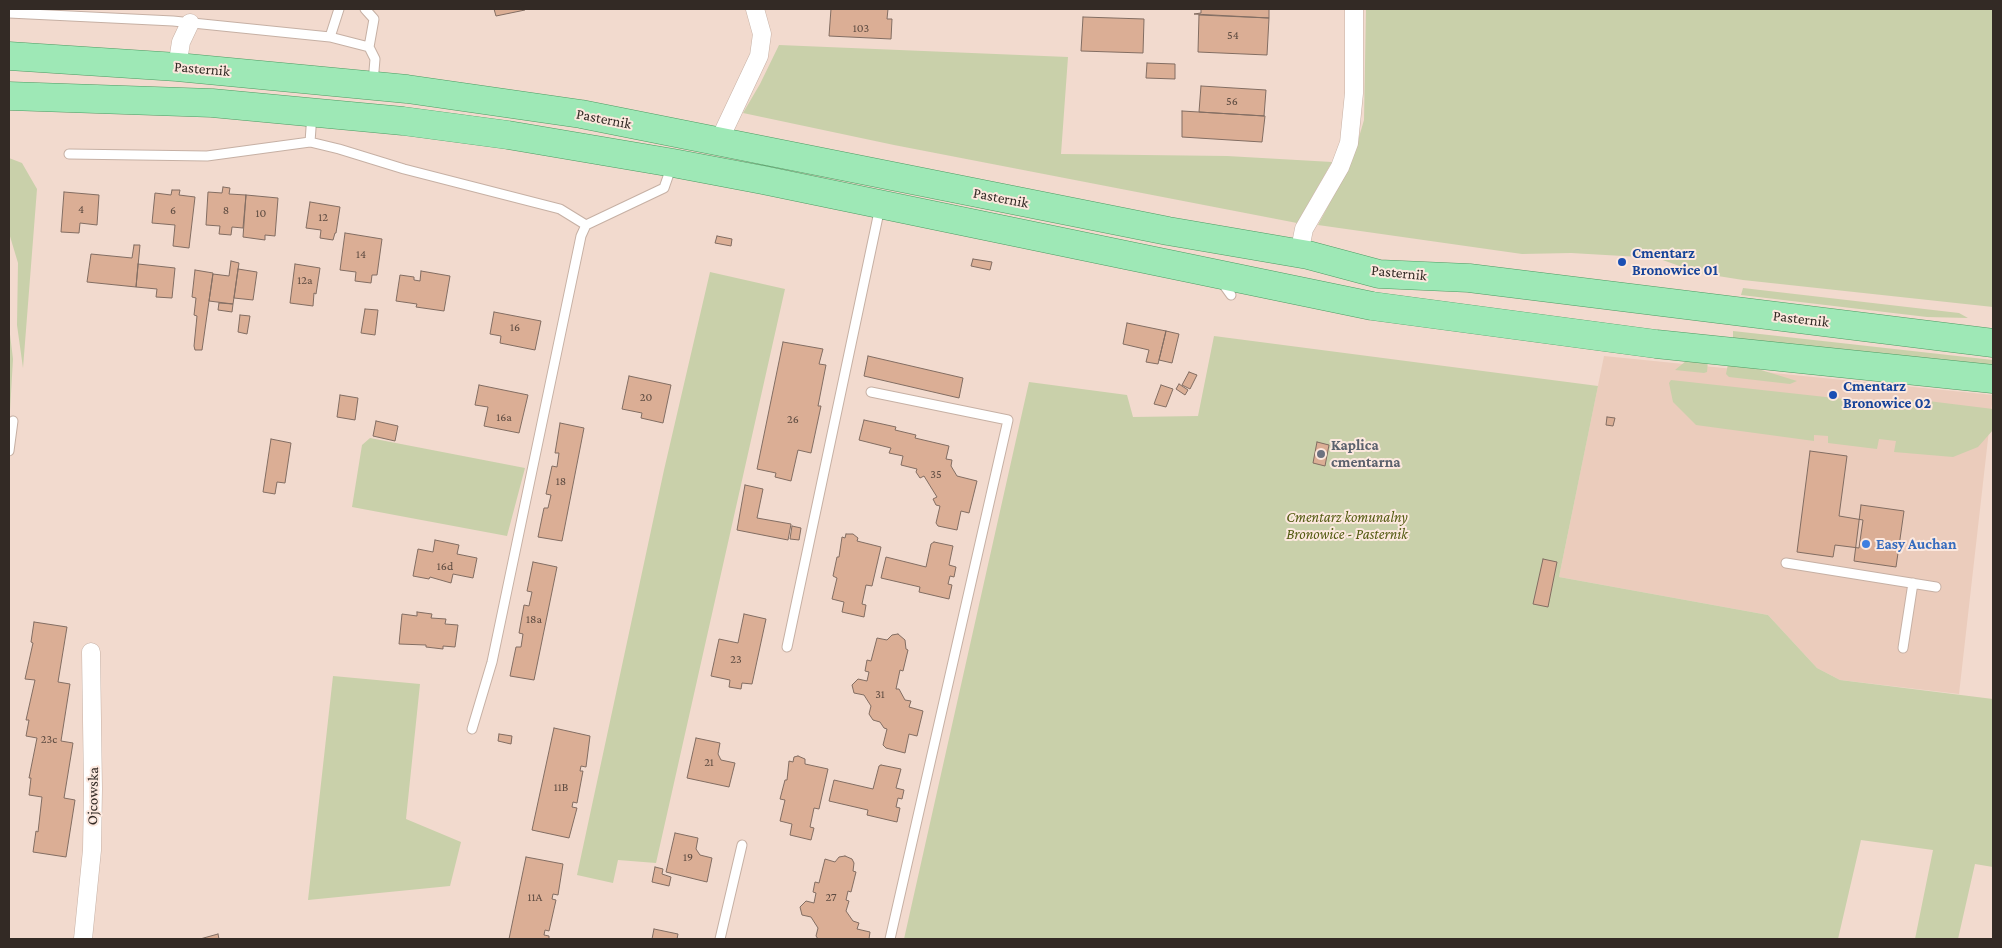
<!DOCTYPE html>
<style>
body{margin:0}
#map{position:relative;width:2002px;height:948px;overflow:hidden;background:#f2dace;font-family:"Crimson Pro",serif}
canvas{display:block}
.frame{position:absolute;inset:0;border:10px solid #332a25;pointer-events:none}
</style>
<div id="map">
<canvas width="2002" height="948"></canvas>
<div class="frame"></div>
</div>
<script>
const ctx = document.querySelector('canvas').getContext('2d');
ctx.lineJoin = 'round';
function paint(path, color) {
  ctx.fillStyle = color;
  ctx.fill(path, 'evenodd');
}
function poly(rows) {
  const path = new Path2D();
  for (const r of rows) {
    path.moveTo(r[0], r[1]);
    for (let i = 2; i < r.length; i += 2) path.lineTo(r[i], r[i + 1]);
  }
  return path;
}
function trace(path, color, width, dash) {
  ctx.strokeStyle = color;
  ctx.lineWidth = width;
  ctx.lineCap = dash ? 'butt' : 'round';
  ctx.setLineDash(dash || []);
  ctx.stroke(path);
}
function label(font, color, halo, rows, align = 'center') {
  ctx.font = font + ' "Crimson Pro",serif';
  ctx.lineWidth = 4;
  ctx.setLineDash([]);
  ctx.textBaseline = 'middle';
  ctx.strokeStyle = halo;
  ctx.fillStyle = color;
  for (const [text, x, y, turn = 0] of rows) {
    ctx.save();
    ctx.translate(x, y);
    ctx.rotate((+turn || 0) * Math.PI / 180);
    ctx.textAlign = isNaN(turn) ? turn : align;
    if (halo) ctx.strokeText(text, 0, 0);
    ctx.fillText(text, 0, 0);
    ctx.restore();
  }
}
paint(poly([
 [1604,356,1993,395,1959,694,1840,680,1817,668,1768,615,1559,577]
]), '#ebccbc');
paint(poly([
 [1366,9,1974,9,1993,10,1993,307,1743,280,1699,273,1657,258,1571,253,1522,254,1318,225,1352,161,1364,120],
 [779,45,1068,57,1061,154,1227,156,1332,162,1297,223,894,145,743,113,760,84],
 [9,158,22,163,37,189,23,368,17,325,18,263,9,233],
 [710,272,785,289,656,863,618,860,613,883,577,875,664,470],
 [1743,288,1959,313,1968,318,1927,317,1741,295],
 [9,326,13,359,10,411,9,410],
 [1733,331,1993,360,1993,367,1733,338],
 [1214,336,1598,386,1559,577,1768,615,1817,668,1840,680,1993,699,1993,867,1975,864,1958,939,1915,939,1933,850,1861,840,1838,939,904,939,1029,382,1127,395,1133,417,1198,416],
 [1686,361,1708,361,1707,372,1704,373,1675,370],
 [1728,364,1748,366,1797,381,1790,384,1729,377,1726,374],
 [1671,380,1862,401,1920,400,1993,409,1993,430,1978,447,1953,457,1894,452,1896,441,1879,439,1877,449,1828,443,1828,436,1814,435,1814,441,1696,425,1673,402,1669,383],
 [370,438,525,468,507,536,352,507,362,445],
 [333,676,420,684,406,819,461,842,450,886,308,900]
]), '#c9d0aa');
const building = poly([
 [494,9,524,9,525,10,496,16,494,9],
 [831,9,888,9,887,19,892,19,891,39,829,36,831,9],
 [1201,9,1269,9,1269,18,1194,14,1201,13,1201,9],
 [1199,15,1269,18,1267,55,1198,52,1199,15],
 [1083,17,1144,19,1143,53,1081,51,1083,17],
 [1147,63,1175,64,1175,79,1146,78,1147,63],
 [1201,86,1266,90,1264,116,1199,112,1201,86],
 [1182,111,1265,116,1262,142,1182,137,1182,111],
 [223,187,230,188,229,194,246,195,243,228,232,227,231,235,219,234,220,226,206,225,208,192,222,193,223,187],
 [172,190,180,190,179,195,195,197,189,248,173,246,175,225,152,223,155,193,171,195,172,190],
 [64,192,99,195,97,225,80,223,79,233,61,232,64,192],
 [246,195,278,198,275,236,265,235,265,240,243,237,246,195],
 [310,202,340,207,336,233,335,233,333,240,320,238,321,230,306,228,310,202],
 [345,233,382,239,377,275,372,275,371,283,355,281,356,272,340,270,345,233],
 [717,236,732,239,731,246,715,243,717,236],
 [134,245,140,245,136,287,87,282,91,254,132,258,134,245],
 [973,259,992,262,990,270,971,266,973,259],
 [231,261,239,263,233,304,209,301,213,274,229,276,231,261],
 [138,264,175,268,172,298,156,297,157,289,136,287,138,264],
 [295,264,320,268,316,294,314,293,313,306,290,303,295,264],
 [238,269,257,272,253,300,234,298,238,269],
 [195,270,213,273,202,350,195,350,194,346,197,316,194,315,196,298,192,297,195,270],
 [421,271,450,276,444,311,416,307,417,304,396,301,400,275,414,277,414,280,420,281,421,271],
 [219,303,233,304,232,312,218,310,219,303],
 [365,309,378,310,375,335,361,333,365,309],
 [494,312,541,321,535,350,500,343,501,336,490,334,494,312],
 [240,315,250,316,247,334,238,332,240,315],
 [1127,323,1166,331,1158,364,1146,362,1149,350,1123,344,1127,323],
 [1166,331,1179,334,1172,363,1159,360,1166,331],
 [783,342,823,349,819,364,826,365,818,406,821,406,811,453,798,450,791,481,775,477,776,473,757,469,783,342],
 [868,356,963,378,959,398,864,376,868,356],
 [1189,372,1197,375,1190,389,1182,385,1189,372],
 [629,376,671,385,663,423,641,418,642,413,622,409,629,376],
 [1179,384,1188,390,1185,395,1176,389,1179,384],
 [479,385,528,395,519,433,484,426,488,407,475,405,479,385],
 [1161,385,1173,389,1166,407,1154,404,1161,385],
 [340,395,358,398,355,420,337,417,340,395],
 [1607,417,1615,418,1613,426,1606,425,1607,417],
 [864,420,896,427,895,430,916,435,915,438,949,446,946,459,952,460,951,466,957,476,977,481,969,513,961,511,957,530,938,526,936,523,940,506,936,505,933,499,937,497,924,476,920,478,916,472,917,469,901,465,903,456,889,453,891,448,859,440,864,420],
 [376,421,398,426,395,441,373,436,376,421],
 [560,423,584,428,562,541,538,537,544,508,548,508,551,495,546,494,552,466,557,467,559,453,555,453,560,423],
 [271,439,291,443,285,483,277,482,275,494,263,492,271,439],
 [1317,442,1329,445,1325,466,1313,463,1317,442],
 [1810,451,1847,456,1839,516,1863,520,1859,548,1835,545,1833,557,1797,552,1810,451],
 [745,485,763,489,757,518,791,524,788,540,737,530,745,485],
 [1861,505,1904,511,1896,567,1854,561,1861,505],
 [792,526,801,528,799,540,790,539,792,526],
 [846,534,853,534,858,538,857,541,881,547,872,586,866,585,862,604,866,605,864,617,842,612,844,602,832,599,837,578,833,576,837,557,839,557,842,537,845,538,846,534],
 [435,540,459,545,457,554,477,558,473,578,453,574,451,583,430,577,429,579,413,576,418,549,433,552,435,540],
 [934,542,953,546,949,565,956,567,954,577,950,576,948,584,952,585,949,599,919,592,920,587,881,578,886,557,926,567,931,544,934,542],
 [1543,559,1557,562,1548,607,1533,604,1543,559],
 [533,562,557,567,534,680,510,676,516,647,521,647,523,634,519,633,524,605,529,606,532,592,527,591,533,562],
 [417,612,432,614,431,618,446,619,445,624,458,625,455,647,443,646,443,649,426,647,426,645,399,644,402,614,417,616,417,612],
 [744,614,766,619,752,684,742,683,741,689,729,687,730,680,711,676,719,639,738,643,744,614],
 [34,622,67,627,58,682,70,684,61,741,73,743,64,798,75,800,66,857,33,852,36,831,38,832,42,797,29,795,31,778,29,778,37,738,26,736,29,720,26,720,35,680,25,679,33,643,31,642,34,622],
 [898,634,905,640,906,649,908,650,903,671,900,670,896,689,899,689,905,700,911,701,909,707,923,711,917,736,909,734,905,753,886,748,883,745,887,729,884,728,880,722,873,720,869,714,871,706,864,695,854,693,852,685,858,679,867,681,869,672,865,671,867,660,871,661,877,638,887,640,892,635,898,634],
 [554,728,590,736,586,767,581,766,580,771,583,771,577,803,573,802,572,807,577,808,569,838,532,830,554,728],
 [499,734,512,736,511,744,498,741,499,734],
 [696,738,720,743,718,754,721,760,735,763,729,787,687,778,696,738],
 [798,756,805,759,805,764,828,769,819,809,814,808,810,827,814,828,811,840,790,835,792,824,780,821,785,800,780,799,785,780,787,780,789,761,793,762,794,757,798,756],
 [881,765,901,769,896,788,904,790,902,799,898,798,896,807,900,808,897,822,867,815,868,810,829,801,834,780,873,789,879,766,881,765],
 [675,833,698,838,696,849,700,855,712,858,707,882,666,872,675,833],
 [845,856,852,859,854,863,853,871,856,872,851,892,848,891,846,900,849,901,846,911,853,921,859,923,857,929,870,932,869,939,818,939,816,936,818,928,811,917,802,915,800,907,806,901,814,903,816,893,813,892,815,882,819,883,825,859,835,862,839,857,845,856],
 [526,857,563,864,558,895,553,894,552,899,556,900,549,931,545,930,544,935,549,936,549,939,509,939,526,857],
 [655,867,663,869,662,874,671,877,669,886,652,882,655,867],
 [654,929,678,934,677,939,652,939,654,929],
 [218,934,219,939,200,939,218,934]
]);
paint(building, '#dbae95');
trace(building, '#826d62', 1);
const lane = poly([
 [365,9,374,19,369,47,375,59,373,83],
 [9,13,173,21,330,37,369,47],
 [330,37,339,9],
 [312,114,310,142,339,149,404,169,560,209,586,225],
 [69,154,207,156,310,142],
 [1221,281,1231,295],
 [871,392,1008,420,890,939],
 [9,451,13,421],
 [1786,563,1936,587],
 [787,647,880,207],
 [1903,648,1913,583],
 [472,729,492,662,581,236,586,225,664,188,672,165],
 [720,939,742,845]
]);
const street = poly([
 [177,67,181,42,190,23],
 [718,143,759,56,762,34,755,9],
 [1299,254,1304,229,1340,167,1349,143,1354,93,1354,9],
 [83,939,92,850,93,789,91,652]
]);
const primary = poly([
 [9,56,177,67,407,89,581,114,1168,231,1308,255,1379,274,1469,278,1993,343],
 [9,96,212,103,403,121,508,135,673,163,763,180,1372,306,1656,344,1993,379]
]);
trace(lane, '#c6b0a4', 11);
trace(street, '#c6b0a4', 19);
trace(primary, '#4e9b63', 29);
trace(lane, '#fff', 9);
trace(street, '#fff', 18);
trace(primary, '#9ee8b6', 28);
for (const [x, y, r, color] of [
 [1622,262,5,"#1a4fb4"],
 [1833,395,5,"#1a4fb4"],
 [1321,454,5,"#6b7280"],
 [1866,544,5,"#3f7fe0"]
]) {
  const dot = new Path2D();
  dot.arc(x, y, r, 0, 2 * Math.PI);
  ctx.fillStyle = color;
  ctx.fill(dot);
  trace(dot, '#fce8de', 2);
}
label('12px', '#5d4b41', null, [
 ["103",861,28],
 ["54",1233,35],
 ["56",1232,101],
 ["4",81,209],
 ["6",173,210],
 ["8",226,210],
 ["10",261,213],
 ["12",323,217],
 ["14",361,254],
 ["12a",305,280],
 ["16",515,327],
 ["20",646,397],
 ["16a",504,417],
 ["26",793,419],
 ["35",936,474],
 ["18",561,481],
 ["16d",445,566],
 ["18a",534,619],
 ["23",736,659],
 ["31",880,694],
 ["23c",49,739],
 ["21",709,762],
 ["11B",561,787],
 ["19",688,857],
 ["11A",535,897],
 ["27",831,897]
]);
label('15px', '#332a25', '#fce8de', [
 ["Pasternik",202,69,5],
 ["Pasternik",604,119,11],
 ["Pasternik",1001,198,11],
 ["Pasternik",1399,273,6],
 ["Pasternik",1801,319,7],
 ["Ojcowska",93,796,-89]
]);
label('bold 15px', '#164399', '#fce8de', [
 ["Cmentarz",1632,253],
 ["Bronowice 01",1632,270],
 ["Cmentarz",1843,386],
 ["Bronowice 02",1843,403]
], 'left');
label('bold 15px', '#5b616d', '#fce8de', [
 ["Kaplica",1331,445],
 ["cmentarna",1331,462]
], 'left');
label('italic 15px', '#535b12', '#fce8de', [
 ["Cmentarz komunalny",1347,517],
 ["Bronowice - Pasternik",1347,534]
]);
label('bold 15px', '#366cbe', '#fce8de', [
 ["Easy Auchan",1876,544]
], 'left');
</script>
